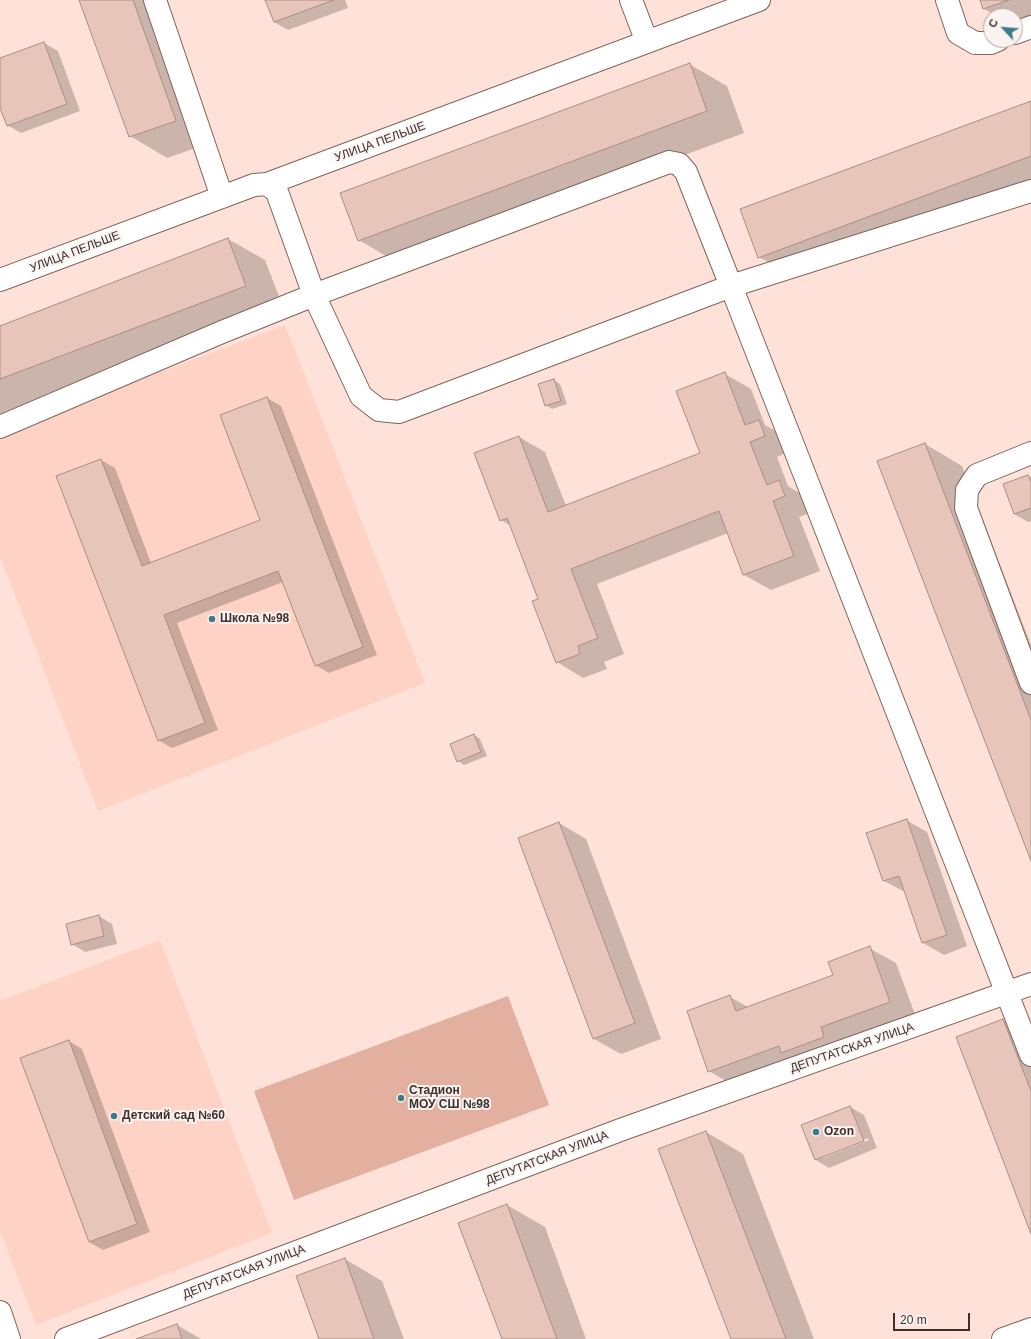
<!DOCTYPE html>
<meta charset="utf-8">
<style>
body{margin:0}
#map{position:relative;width:1031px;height:1339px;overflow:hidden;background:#fee1d8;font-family:Arial,sans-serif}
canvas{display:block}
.north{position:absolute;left:983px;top:8px;width:40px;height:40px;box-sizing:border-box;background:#fbf3f1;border:1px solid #afa5a2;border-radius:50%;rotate:296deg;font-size:11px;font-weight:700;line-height:16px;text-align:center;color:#3d2f2b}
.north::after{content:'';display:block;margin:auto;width:14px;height:18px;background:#3a7c8d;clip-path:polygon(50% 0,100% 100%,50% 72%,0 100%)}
.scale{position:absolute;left:893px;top:1313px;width:77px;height:18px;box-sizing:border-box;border:2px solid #3d2f2b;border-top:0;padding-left:5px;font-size:12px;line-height:14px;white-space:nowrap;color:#3d2f2b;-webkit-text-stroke:3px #fbf3f1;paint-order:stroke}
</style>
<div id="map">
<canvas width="1031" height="1339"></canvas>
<div class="north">С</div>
<div class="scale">20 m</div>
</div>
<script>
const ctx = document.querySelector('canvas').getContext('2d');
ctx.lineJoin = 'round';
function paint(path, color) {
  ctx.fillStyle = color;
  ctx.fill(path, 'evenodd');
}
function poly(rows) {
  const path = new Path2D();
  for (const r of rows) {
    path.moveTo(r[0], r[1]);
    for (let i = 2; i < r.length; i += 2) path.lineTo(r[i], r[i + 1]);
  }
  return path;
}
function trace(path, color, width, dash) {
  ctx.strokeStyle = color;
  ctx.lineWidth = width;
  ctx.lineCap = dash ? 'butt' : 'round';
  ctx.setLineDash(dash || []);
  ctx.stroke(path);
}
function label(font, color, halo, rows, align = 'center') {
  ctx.font = font + ' Arial,sans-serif';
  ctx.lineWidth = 4;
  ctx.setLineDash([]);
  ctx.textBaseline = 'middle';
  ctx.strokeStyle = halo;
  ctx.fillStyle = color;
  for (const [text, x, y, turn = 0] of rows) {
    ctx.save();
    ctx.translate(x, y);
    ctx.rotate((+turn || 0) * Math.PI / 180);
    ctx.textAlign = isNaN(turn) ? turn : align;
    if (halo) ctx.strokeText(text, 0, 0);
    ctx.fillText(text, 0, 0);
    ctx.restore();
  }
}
paint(poly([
 [285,325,425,683,98,811,0,556,0,432],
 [160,940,272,1233,36,1325,0,1231,0,1001]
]), '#fed3c5');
paint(poly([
 [508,996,549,1105,294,1200,254,1091]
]), '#e3b0a0');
paint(poly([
 [80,0,162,0,213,142,167,158,130,136],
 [266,0,345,0,348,8,288,30,274,22],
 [981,0,1031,0,1031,27,1015,27,1015,16,997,16,984,9],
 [44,43,58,51,80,111,21,133,7,125,0,105,0,59],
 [689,64,727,86,744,133,396,262,359,240],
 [1031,102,1031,191,796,278,759,257],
 [228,239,265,260,283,307,0,414,0,326],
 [725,374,751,389,765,425,785,436,791,451,777,457,788,486,806,497,812,512,799,517,820,571,771,590,744,575,728,533,597,584,624,654,604,662,607,669,583,678,557,662,539,599,511,526,501,520,519,437,545,452,566,506,701,454],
 [554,380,560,384,567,404,552,409,546,405],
 [267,398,281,406,377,655,329,673,315,665,283,582,177,623,218,730,172,748,158,740,101,460,115,468,151,563,262,521],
 [925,444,962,466,1031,645,1031,858],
 [1028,476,1031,477,1031,521,1028,522,1014,514],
 [474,735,480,739,487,756,464,765,458,761],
 [906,820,927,832,967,946,944,955,923,943,905,892,884,881],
 [559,823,586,839,661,1039,621,1054,594,1039],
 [99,916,112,924,117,944,85,952,72,944],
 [869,948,896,963,916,1017,736,1087,709,1071,730,997,748,1007,835,976],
 [1003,1020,1031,1036,1031,1231],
 [69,1041,82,1049,150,1232,103,1250,89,1242],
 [850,1107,864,1115,877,1148,829,1168,816,1160],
 [868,1138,869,1140,823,1158,823,1156],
 [706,1132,743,1154,814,1339,732,1339],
 [507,1205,545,1227,586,1339,503,1339],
 [345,1259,382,1281,404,1339,320,1339],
 [177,1325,201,1339,139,1339]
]), '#0003');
const building = poly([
 [79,0,133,0,176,121,129,137,79,0],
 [265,0,334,0,274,22,265,0],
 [980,0,1009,0,983,9,980,0],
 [44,42,67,104,7,126,0,108,0,58,44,42],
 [690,63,707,111,358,241,340,193,690,63],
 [1031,101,1031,156,758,258,740,209,1031,101],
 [228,238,246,286,0,379,0,326,228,238],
 [725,372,745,425,759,420,765,436,750,442,767,485,779,480,785,496,773,501,794,556,743,575,719,511,571,569,598,638,578,646,580,654,556,663,532,601,538,599,507,518,500,521,474,453,519,436,548,512,700,453,676,391,725,372],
 [554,379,561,401,545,406,538,384,554,379],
 [267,397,363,647,315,666,278,571,164,615,205,723,158,741,56,476,101,459,142,566,260,520,220,415,267,397],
 [925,443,1031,720,1031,861,877,461,925,443],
 [1028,475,1031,482,1031,508,1014,514,1003,484,1028,475],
 [474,734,481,752,457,762,450,744,474,734],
 [907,819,947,935,922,943,899,876,883,881,866,833,907,819],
 [559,822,635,1023,593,1039,518,838,559,822],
 [99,915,104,936,71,945,66,924,99,915],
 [870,946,890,1002,821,1027,824,1037,781,1053,779,1046,708,1072,687,1011,730,995,736,1011,833,975,828,962,870,946],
 [1003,1019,1031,1091,1031,1234,956,1037,1003,1019],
 [69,1040,137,1224,89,1242,20,1058,69,1040],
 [850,1106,864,1141,815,1160,801,1125,850,1106],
 [706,1131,786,1339,731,1339,658,1149,706,1131],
 [507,1204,557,1339,502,1339,458,1223,507,1204],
 [345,1258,374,1339,319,1339,296,1276,345,1258],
 [177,1324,182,1339,136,1339,177,1324]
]);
paint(building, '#e8c5bb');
trace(building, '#ad8c82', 1);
const street = poly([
 [155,0,222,197],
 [631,0,647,42],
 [947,0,958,33,975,43,991,43,998,40],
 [1015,33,1031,27],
 [669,162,679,164,686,172,731,286,399,412,379,410,361,396,314,295,669,162],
 [1031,191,731,286,1031,1055],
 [0,280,254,185,267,184,759,0],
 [0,427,222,332,314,295,277,192,267,184],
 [1031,453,977,475,967,490,966,508,1031,683],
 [0,1312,9,1339],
 [66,1339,623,1129,1031,984],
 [1003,1339,1031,1329]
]);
trace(street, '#816359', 24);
trace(street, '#fff', 22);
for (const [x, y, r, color] of [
 [212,619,4,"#3a7c8d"],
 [401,1098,4,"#3a7c8d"],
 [114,1116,4,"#3a7c8d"],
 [816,1132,4,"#3a7c8d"]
]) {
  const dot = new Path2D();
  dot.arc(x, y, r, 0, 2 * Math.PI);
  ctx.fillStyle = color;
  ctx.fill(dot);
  trace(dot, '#fbf3f1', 1.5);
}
label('12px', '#3d2f2b', '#fbf3f1', [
 ["УЛИЦА ПЕЛЬШЕ",380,142,-20],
 ["УЛИЦА ПЕЛЬШЕ",75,252,-21],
 ["ДЕПУТАТСКАЯ УЛИЦА",852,1048,-19],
 ["ДЕПУТАТСКАЯ УЛИЦА",547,1158,-21],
 ["ДЕПУТАТСКАЯ УЛИЦА",244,1272,-21]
]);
label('bold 12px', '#3d2f2b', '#fbf3f1', [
 ["Школа №98",220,619],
 ["Стадион",409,1091],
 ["МОУ СШ №98",409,1105],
 ["Детский сад №60",122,1116],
 ["Ozon",824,1132]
], 'left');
</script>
